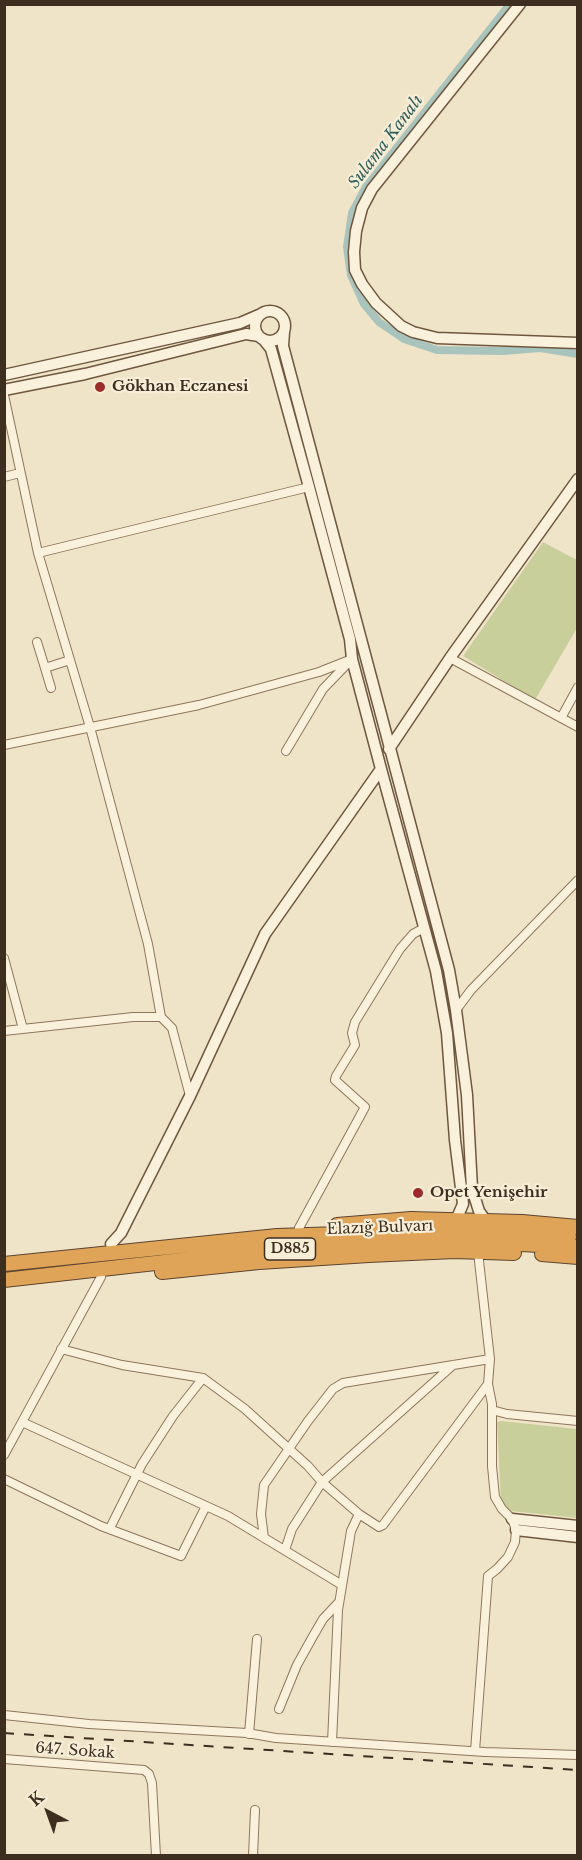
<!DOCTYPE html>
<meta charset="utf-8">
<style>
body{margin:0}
#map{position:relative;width:582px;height:1860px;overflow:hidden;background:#f0e4c8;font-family:"Libre Baskerville",serif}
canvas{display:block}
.frame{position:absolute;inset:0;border:6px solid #3d2e20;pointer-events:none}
.north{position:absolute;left:18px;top:1782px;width:60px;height:60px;-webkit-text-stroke:4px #f7eed8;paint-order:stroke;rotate:319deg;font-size:16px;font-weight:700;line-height:24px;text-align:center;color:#3d2e20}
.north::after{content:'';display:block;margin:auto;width:21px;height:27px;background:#3d2e20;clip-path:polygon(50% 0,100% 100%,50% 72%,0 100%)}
</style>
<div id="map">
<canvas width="582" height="1860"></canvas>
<div class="frame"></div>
<div class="north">K</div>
</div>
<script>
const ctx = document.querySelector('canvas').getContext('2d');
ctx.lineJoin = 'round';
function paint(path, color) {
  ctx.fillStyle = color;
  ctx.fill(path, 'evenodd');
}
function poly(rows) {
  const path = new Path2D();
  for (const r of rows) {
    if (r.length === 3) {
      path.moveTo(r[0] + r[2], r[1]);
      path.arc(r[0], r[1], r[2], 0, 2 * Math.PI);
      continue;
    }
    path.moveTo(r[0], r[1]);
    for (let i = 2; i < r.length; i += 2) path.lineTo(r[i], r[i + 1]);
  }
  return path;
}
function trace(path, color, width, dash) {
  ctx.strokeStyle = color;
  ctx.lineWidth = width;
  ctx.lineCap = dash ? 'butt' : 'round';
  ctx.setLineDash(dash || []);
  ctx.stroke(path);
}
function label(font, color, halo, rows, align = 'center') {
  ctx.font = font + ' "Libre Baskerville",serif';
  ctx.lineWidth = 4.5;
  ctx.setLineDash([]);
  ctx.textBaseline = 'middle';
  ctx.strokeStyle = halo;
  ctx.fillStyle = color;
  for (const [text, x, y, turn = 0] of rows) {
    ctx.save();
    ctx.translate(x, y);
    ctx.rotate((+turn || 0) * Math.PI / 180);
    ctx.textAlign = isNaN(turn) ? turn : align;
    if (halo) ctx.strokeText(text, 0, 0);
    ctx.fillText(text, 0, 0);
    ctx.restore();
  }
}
paint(poly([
 [543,542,577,560,577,628,535,700,463,656],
 [501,1421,577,1429,577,1518,511,1511,501,1503,497,1422]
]), '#c9cf9b');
trace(poly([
 [510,4,366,187,352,213,347,247,351,275,364,304,379,322,404,339,437,350,503,351,540,348,578,354]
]), '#a9c4bc', 8);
const street = poly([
 [4,395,38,553,90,727,148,944,161,1017],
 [4,477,20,473],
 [38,553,309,487],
 [37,642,45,668],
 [450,658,578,727],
 [51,688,45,668,70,660],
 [561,718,578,687],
 [4,745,199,705,319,672,352,659],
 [286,751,323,689,349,662],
 [4,958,23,1029],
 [456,1010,471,990,578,880],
 [4,1031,133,1017,161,1017,172,1028,190,1096],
 [299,1228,365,1107,335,1080,336,1076,355,1045,352,1033,355,1022,400,949,413,934,424,928],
 [61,1349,122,1365,203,1378,245,1409,308,1466,322,1482,359,1514,379,1527,383,1525,488,1384,490,1359,478,1252],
 [492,1410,507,1414,578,1421],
 [22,1422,228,1516,342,1585],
 [4,1455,101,1277],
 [4,1479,101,1526,181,1556,206,1506],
 [110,1528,142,1464,173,1416,203,1378],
 [264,1538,261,1514,264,1485,308,1421,333,1389,343,1383,490,1359],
 [285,1550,292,1529,322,1482,453,1365],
 [279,1709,297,1665,312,1638,323,1619,339,1602],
 [4,1715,89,1724,247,1733,276,1738,485,1752,578,1755],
 [249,1734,257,1639],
 [332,1742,338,1610,351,1531,359,1514],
 [475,1751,488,1576,497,1569,508,1557,515,1542,516,1530,512,1519,502,1509,495,1497,492,1466,492,1404,488,1384],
 [4,1759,144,1770,149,1774,152,1783,156,1856],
 [253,1856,255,1810]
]);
const secondary = poly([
 [520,4,372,189,362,208,356,231,354,252,355,270,362,284,376,303,401,326,413,332,437,338,578,343],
 [270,326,15],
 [284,332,283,346,449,970,456,1010,467,1095,472,1189,479,1211,486,1221],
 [263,339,271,349,309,487,350,639,352,659,381,769,436,971,447,1033,455,1140,463,1204,456,1220],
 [4,375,240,323,261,314],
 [4,390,85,374,246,334,259,336],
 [389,749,450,658,578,479],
 [111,1244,121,1233,190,1096,265,934,381,769],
 [512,1519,578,1526],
 [516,1530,578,1537]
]);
const highway = poly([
 [337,1225,411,1219,522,1222,578,1227],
 [542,1254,578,1257],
 [4,1264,277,1236,466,1230,569,1237],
 [162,1272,259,1262,369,1255,454,1251,514,1253],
 [4,1280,262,1251,370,1243,482,1242,578,1247]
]);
trace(street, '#8d765c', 10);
trace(secondary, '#6f573f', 13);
trace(highway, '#5b4430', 16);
trace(street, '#faf1dc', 8);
trace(secondary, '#faf1dc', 10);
trace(highway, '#e0a458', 14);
trace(poly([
 [4,1733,578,1770]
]), '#3d2e20', 2, [10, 10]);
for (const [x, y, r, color] of [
 [100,387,6,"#9e2a2b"],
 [418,1193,6,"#9e2a2b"]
]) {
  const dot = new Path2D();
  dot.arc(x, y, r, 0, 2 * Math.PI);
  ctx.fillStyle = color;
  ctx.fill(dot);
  trace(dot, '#f7eed8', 2);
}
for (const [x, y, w] of [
 [290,1249,51]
]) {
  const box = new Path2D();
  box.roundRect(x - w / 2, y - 11, w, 22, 4.5);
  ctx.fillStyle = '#f7eed8';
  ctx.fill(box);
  trace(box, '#3d2e20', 1.5);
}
label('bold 14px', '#3d2e20', null, [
 ["D885",290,1249]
]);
label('bold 15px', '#3d2e20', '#f7eed8', [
 ["Gökhan Eczanesi",112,387],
 ["Opet Yenişehir",430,1193]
], 'left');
label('15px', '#3d2e20', '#f7eed8', [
 ["Elazığ Bulvarı",380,1228,-2],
 ["647. Sokak",75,1751,4]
]);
label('italic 16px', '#2f5d5a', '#f7eed8', [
 ["Sulama Kanalı",386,142,-53]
]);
</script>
